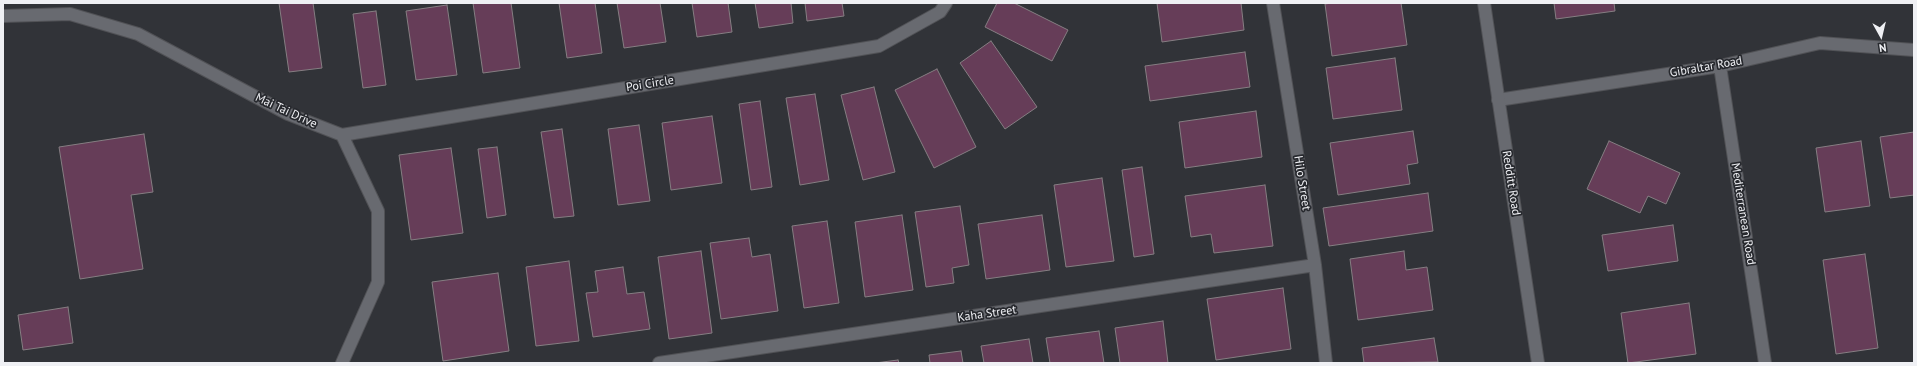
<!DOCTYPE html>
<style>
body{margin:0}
#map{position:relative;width:1917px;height:366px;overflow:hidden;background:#313338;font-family:"PT Sans",sans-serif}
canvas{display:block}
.frame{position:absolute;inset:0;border:4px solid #eff0f4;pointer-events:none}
.north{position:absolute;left:1861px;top:16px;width:40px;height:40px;-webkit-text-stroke:3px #27292e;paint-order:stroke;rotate:172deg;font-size:11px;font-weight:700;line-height:16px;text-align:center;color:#eff0f4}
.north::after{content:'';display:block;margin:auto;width:14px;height:18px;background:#eff0f4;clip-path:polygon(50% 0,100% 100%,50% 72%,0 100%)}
</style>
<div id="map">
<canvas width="1917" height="366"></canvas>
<div class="frame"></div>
<div class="north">N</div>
</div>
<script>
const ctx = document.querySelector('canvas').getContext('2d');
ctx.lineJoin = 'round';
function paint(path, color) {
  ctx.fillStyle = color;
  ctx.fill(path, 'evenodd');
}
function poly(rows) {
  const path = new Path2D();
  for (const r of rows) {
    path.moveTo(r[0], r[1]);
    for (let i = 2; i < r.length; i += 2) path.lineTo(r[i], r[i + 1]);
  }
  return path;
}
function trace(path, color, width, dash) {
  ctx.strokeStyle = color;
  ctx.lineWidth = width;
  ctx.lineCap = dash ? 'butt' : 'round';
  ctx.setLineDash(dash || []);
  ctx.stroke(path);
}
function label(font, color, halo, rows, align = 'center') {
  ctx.font = font + ' "PT Sans",sans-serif';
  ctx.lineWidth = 3.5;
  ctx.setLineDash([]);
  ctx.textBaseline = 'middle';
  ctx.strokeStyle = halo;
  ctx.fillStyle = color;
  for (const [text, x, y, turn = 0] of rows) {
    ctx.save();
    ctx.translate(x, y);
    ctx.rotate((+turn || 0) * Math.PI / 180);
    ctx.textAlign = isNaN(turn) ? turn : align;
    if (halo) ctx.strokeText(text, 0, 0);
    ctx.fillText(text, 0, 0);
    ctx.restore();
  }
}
const building = poly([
 [279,3,313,3,322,68,289,72,279,3],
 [473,3,511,3,520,68,483,73,473,3],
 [559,3,595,3,602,53,567,58,559,3],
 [617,3,660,3,666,42,624,48,617,3],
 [692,3,728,3,732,32,697,37,692,3],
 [755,3,791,3,793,23,759,28,755,3],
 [805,3,842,3,844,16,807,21,805,3],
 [997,3,1014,3,1068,30,1052,61,985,27,997,3],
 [1157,3,1241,3,1244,30,1162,42,1157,3],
 [1332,3,1401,3,1407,45,1332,56,1325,4,1332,3],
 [1554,3,1614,3,1615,11,1556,19,1554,3],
 [447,5,457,75,416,80,406,11,447,5],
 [376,11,386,85,363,88,353,14,376,11],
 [991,41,1037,107,1005,129,960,63,991,41],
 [1245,52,1250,87,1150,101,1145,66,1245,52],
 [1395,58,1402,110,1333,119,1326,68,1395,58],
 [937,69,976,147,934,168,895,90,937,69],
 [874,87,895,172,863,180,841,95,874,87],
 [815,94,829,180,800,185,786,98,815,94],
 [760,101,772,187,751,190,739,104,760,101],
 [1256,111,1262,157,1185,168,1179,122,1256,111],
 [712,116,722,183,671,190,662,123,712,116],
 [639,125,650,201,618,205,608,129,639,125],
 [562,129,574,216,554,218,541,132,562,129],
 [1413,131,1418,163,1407,165,1410,184,1338,195,1330,143,1413,131],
 [1914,132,1914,195,1890,198,1880,137,1914,132],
 [144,134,153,192,131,195,143,269,80,279,59,147,144,134],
 [1609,141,1680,173,1666,204,1648,196,1640,213,1587,189,1609,141],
 [1861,141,1870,206,1825,212,1816,148,1861,141],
 [497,147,506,215,487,218,478,149,497,147],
 [451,148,463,233,411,240,399,155,451,148],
 [1142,167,1154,254,1134,257,1122,170,1142,167],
 [1102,178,1114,261,1066,267,1054,185,1102,178],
 [1265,185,1273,246,1214,253,1211,234,1191,237,1185,196,1265,185],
 [1428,193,1433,231,1329,246,1323,208,1428,193],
 [960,206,969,265,952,268,954,283,926,287,915,212,960,206],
 [902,215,913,290,865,297,855,222,902,215],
 [1042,215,1050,270,986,279,978,224,1042,215],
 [827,221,839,303,804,308,792,226,827,221],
 [1673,225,1678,261,1608,271,1602,235,1673,225],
 [749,238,752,257,770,254,778,311,721,319,710,243,749,238],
 [701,251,712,333,669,339,658,257,701,251],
 [1404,251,1406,270,1427,267,1433,310,1358,320,1350,259,1404,251],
 [1865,254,1878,348,1836,354,1823,260,1865,254],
 [569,261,579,341,536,346,526,267,569,261],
 [623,267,627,294,644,292,650,329,593,337,586,293,598,292,595,271,623,267],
 [498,273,509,351,443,361,432,282,498,273],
 [1283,288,1291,349,1216,360,1207,299,1283,288],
 [1689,303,1696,354,1628,363,1621,313,1689,303],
 [68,307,73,343,23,350,18,315,68,307],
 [1163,321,1168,363,1120,363,1115,328,1163,321],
 [1099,331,1104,363,1050,363,1046,338,1099,331],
 [1434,338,1438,362,1364,363,1362,348,1434,338],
 [1029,339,1033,363,984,363,981,346,1029,339],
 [961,351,963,363,930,363,929,355,961,351],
 [898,360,899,363,875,363,898,360]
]);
paint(building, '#663d58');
trace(building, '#857e82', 1);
const minor = poly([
 [1273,3,1315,265,1326,363],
 [3,16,70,14,138,34,288,114,342,135,378,211,378,282,342,363],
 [1720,66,1765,363],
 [1498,100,1720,66,1820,43,1914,50],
 [342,135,879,46,940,12,946,3],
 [659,363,1315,265]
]);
const tertiary = poly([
 [1484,3,1538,363]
]);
trace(minor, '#515256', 14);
trace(tertiary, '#515256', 14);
trace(minor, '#686a70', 12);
trace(tertiary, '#686a70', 12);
label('12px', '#eff0f4', '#27292e', [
 ["Gibraltar Road",1706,67,-10],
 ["Poi Circle",650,84,-9],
 ["Mai Tai Drive",286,111,25],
 ["Hilo Street",1302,183,81],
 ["Redditt Road",1511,183,81],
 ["Mediterranean Road",1743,214,81],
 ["Kaha Street",987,314,-8]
]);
</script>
